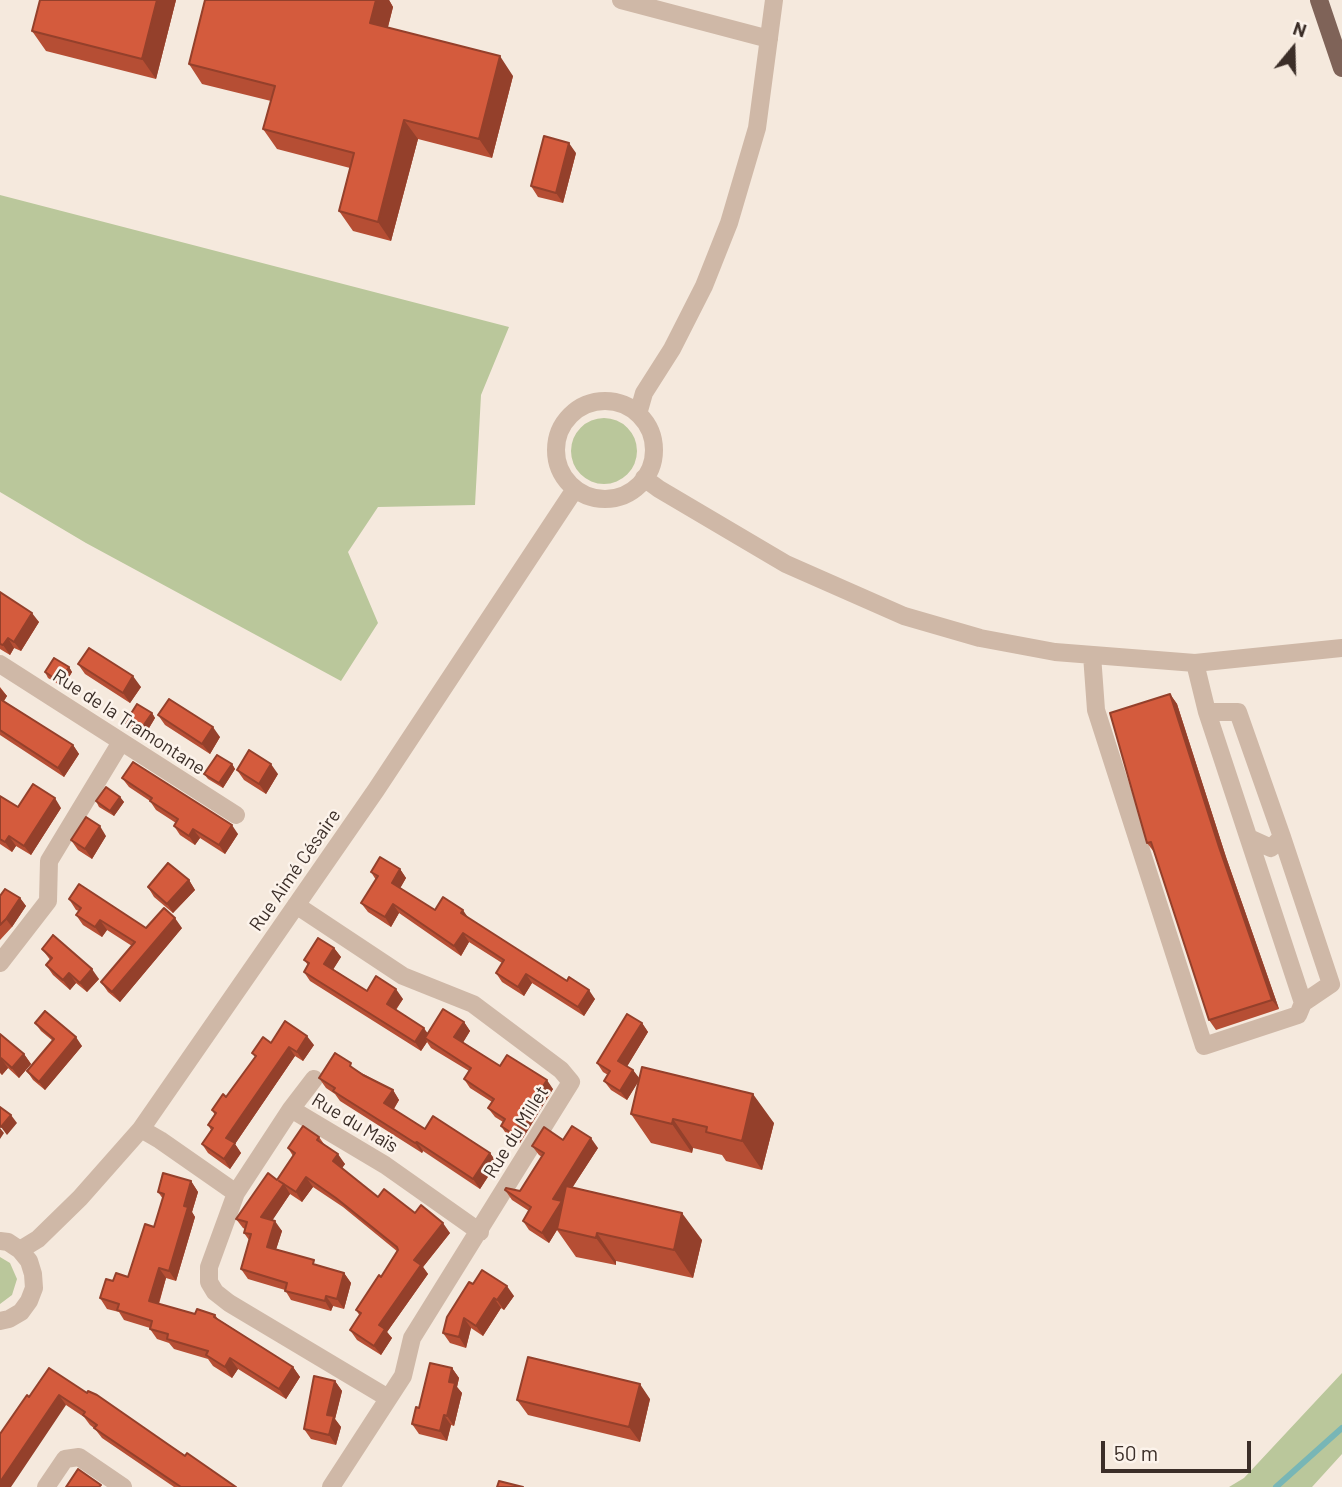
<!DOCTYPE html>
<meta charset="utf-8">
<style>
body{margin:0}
#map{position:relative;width:1342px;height:1487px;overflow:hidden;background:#f5e9dd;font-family:Barlow,sans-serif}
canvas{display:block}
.north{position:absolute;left:1258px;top:14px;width:70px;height:70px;-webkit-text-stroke:5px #fcf3eb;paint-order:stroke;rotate:19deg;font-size:19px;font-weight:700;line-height:28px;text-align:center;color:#3b2e28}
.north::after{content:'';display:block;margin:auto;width:24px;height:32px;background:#3b2e28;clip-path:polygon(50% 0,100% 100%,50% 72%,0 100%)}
.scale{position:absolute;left:1101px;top:1441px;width:150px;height:32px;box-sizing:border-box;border:4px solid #3b2e28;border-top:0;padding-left:9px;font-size:21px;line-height:24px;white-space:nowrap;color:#3b2e28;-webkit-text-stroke:5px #fcf3eb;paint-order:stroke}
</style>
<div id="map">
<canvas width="1342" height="1487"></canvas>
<div class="north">N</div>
<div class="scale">50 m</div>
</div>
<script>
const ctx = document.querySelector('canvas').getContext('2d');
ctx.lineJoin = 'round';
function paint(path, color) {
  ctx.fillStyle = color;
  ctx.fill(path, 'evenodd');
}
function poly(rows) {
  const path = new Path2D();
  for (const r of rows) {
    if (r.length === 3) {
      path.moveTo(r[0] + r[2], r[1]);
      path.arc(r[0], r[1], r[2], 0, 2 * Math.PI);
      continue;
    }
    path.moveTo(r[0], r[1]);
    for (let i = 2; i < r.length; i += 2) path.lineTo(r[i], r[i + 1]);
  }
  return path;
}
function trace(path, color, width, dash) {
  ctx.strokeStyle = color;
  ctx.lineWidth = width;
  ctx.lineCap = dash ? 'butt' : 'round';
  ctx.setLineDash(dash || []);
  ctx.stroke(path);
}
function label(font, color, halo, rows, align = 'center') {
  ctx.font = font + ' Barlow,sans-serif';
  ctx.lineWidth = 5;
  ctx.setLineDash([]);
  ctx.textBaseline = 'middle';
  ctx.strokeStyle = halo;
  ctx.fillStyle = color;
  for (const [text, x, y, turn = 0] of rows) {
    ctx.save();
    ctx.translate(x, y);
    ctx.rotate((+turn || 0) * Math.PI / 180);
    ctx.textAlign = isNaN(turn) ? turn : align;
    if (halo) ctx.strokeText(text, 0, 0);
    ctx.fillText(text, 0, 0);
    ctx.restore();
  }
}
paint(poly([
 [0,195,509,327,481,395,475,505,378,507,348,552,378,623,341,681,86,543,0,492],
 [604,451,33],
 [0,1257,10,1263,17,1279,12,1295,0,1304],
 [1342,1373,1342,1454,1312,1487,1229,1487,1244,1478]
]), '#bac79b');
trace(poly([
 [1276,1487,1342,1428]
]), '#78b6b6', 6);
trace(poly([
 [621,0,769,39],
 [605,450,49],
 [638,414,644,393,672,349,704,286,729,223,757,128,774,0],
 [644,478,659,489,786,564,904,616,980,638,1055,652,1195,663,1342,648],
 [1092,655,1096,710,1204,1046,1298,1015,1303,1003],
 [1195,663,1207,712,1303,1003,1331,984,1282,837,1238,712,1207,712],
 [0,664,236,815],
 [1249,838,1271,848,1282,837],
 [296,905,403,976,473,1004,561,1070,571,1082,412,1338,403,1376,331,1487],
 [0,963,48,901,49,861,121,742],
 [291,1109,314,1079],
 [141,1129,160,1140,236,1193],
 [0,1241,8,1242,20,1250,29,1261,33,1274,34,1288,29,1301,21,1312,9,1319,0,1321],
 [20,1250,38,1239,80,1198,141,1129,376,790,575,489],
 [388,1398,229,1303,215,1292,209,1282,209,1267,236,1193,291,1109,385,1165,480,1232],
 [46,1487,65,1459,79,1457,123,1487]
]), '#cfb8a7', 18);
trace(poly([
 [1319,0,1342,68]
]), '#7f6358', 18);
paint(poly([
 [40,0,176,0,156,79,46,51,32,31],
 [205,0,389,0,393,7,388,27,513,76,492,158,418,139,391,241,353,231,339,211,350,168,277,149,263,129,271,101,202,84,189,64],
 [576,153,563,203,538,197,531,186],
 [0,592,39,622,21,651,14,648,10,655,0,649],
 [78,664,141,687,130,703,85,674],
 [69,667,72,672,63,687,48,678,45,672],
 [0,687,7,696,4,701,73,745,79,754,64,777,0,735],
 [1170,694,1177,704,1226,857,1279,1009,1216,1030,1209,1020,1154,852,1147,843],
 [152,713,155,718,143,738,128,728,125,723],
 [158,715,220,737,210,754,165,725],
 [232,764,235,769,223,788,208,779,204,774],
 [237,770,278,774,266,794,244,780],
 [122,778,238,834,225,854,200,838,195,845,180,835,174,826,176,823,156,810,150,801,129,787],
 [0,796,18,807,61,808,31,855,16,846,12,852,0,844],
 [120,797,124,802,114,816,99,807,96,801],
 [106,836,92,859,78,850,71,840],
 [400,869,406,878,400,888,435,910,469,919,595,999,584,1016,532,983,524,996,502,982,496,973,502,963,469,942,461,956,399,913,391,927,368,912,361,903,376,880,371,872],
 [189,880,195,890,173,913,154,897,148,887],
 [0,896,20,898,26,906,12,927,0,940],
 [69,899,146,928,182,928,120,1002,108,992,101,982,132,946,107,930,102,937,83,925,76,915,79,911,76,910],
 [334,948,341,957,333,969,367,991,403,999,396,1010,428,1033,464,1022,470,1031,463,1042,500,1066,553,1089,520,1143,507,1135,501,1126,503,1122,495,1117,488,1108,492,1102,470,1088,464,1079,469,1071,431,1048,427,1042,421,1051,310,981,304,972,308,965,304,960],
 [42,949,99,979,87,992,76,983,70,990,53,975,46,965,51,961],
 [35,1023,82,1046,45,1090,33,1080,27,1071,53,1041,41,1031],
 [642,1023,648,1032,627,1066,633,1070,639,1079,774,1123,762,1170,726,1161,722,1155,693,1148,692,1153,651,1143,631,1114,639,1080,627,1100,611,1090,604,1081,608,1075,603,1072,597,1063],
 [0,1034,24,1054,31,1064,19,1078,8,1068,2,1075,0,1073],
 [271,1043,314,1045,303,1061,295,1056,235,1144,241,1153,230,1169,208,1153,202,1144,211,1130,208,1125,215,1115,212,1110,226,1097,255,1057,252,1053],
 [356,1070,393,1090,399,1100,394,1109,425,1129,490,1153,497,1163,480,1189,423,1151,422,1153,340,1101,335,1094,326,1088,319,1078],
 [319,1137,324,1144,345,1164,342,1168,378,1197,415,1213,450,1233,423,1267,428,1274,387,1332,392,1338,381,1355,357,1340,350,1330,360,1316,356,1310,381,1277,398,1252,343,1207,313,1187,302,1202,290,1194,272,1220,282,1231,276,1249,318,1266,344,1273,351,1283,344,1309,333,1306,331,1311,291,1300,285,1290,248,1279,241,1269,249,1240,244,1233,245,1229,243,1228,236,1219,277,1180,293,1156,288,1148],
 [563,1140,598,1148,572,1188,702,1240,693,1278,616,1261,616,1265,576,1257,557,1230,549,1243,529,1230,523,1221,529,1211,512,1200,505,1190,520,1191,542,1157,539,1155,532,1146],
 [191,1181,198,1192,192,1212,195,1217,176,1281,166,1278,159,1304,195,1314,215,1315,218,1319,293,1367,300,1377,286,1399,238,1369,232,1378,213,1366,208,1359,174,1349,169,1343,157,1339,150,1329,150,1328,124,1320,119,1312,107,1309,100,1298,113,1281,128,1277,154,1227,163,1199,158,1192],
 [473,1284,514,1296,504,1310,501,1308,483,1336,471,1328,466,1348,450,1343,443,1333],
 [452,1368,459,1378,457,1387,462,1393,454,1426,451,1425,447,1441,419,1434,412,1424,419,1408],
 [335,1381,342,1391,335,1419,341,1427,336,1445,311,1439,304,1429],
 [87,1393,169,1445,236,1487,174,1487,102,1438,95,1429,90,1425,84,1417,66,1405,29,1397],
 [650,1399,640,1442,528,1415,517,1400]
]), '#b64e34');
paint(poly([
 [157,0,176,0,156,79,142,59],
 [376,0,389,0,393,7,384,42,370,23],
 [500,56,513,76,492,158,479,139],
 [404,120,418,139,391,241,378,222],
 [569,143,576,153,563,203,556,193],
 [32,613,39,622,21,651,14,642],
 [8,638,14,648,10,655,3,645],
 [69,667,72,672,63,687,60,682],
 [133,676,141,687,130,703,123,693],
 [0,688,7,696,1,705,0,703],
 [1170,694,1177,704,1226,857,1279,1009,1272,1000,1219,847],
 [152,713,155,718,143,738,139,732],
 [213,727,220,737,210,754,202,744],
 [73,745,79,754,64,777,58,768],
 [232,764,235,769,223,788,219,783],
 [271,764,278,774,266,794,259,784],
 [120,797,124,802,114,816,110,811],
 [55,798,61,808,31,855,24,846],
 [232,825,238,834,225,854,219,845],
 [100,826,106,836,92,859,85,849],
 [193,829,200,838,195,845,189,836],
 [9,836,16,846,12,852,5,842],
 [400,869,406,878,398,892,392,883],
 [189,880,195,890,173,913,167,904],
 [20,898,26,906,12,927,6,919],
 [393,904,399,913,391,927,385,917],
 [463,910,469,919,461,913],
 [175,918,182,928,120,1002,112,992],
 [100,920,107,930,102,937,95,927],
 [463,933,469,942,461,956,454,946],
 [334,948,341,957,331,973,324,964],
 [92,969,99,979,87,992,80,983],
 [69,973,76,983,70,990,63,980],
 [526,974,532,983,524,996,518,987],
 [396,989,403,999,393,1013,387,1004],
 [589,990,595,999,584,1016,578,1007],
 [464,1022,470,1031,461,1046,454,1037],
 [642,1023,648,1032,625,1070,618,1061],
 [424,1028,430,1037,425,1038,427,1042,421,1051,415,1042],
 [307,1036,314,1045,303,1061,297,1052],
 [76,1037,82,1046,45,1090,39,1082],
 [289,1047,295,1056,235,1144,241,1153,230,1169,224,1159,226,1138],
 [24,1054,31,1064,19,1078,12,1068],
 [1,1058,8,1068,2,1075,0,1072,0,1060],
 [633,1070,640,1079,627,1100,620,1091],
 [547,1080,553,1089,520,1143,513,1134],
 [393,1090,399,1100,391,1113,384,1103],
 [753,1094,774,1123,762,1170,742,1141],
 [11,1115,17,1123,7,1135,1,1127],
 [673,1119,693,1148,692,1153,672,1124],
 [0,1128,4,1133,0,1139],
 [591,1138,598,1148,563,1202,569,1210,549,1243,542,1233,553,1199],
 [417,1142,423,1151,422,1153,415,1143],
 [490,1153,497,1163,480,1189,473,1179],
 [338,1154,345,1164,340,1171,333,1161],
 [306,1177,313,1187,302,1202,296,1192],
 [191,1181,198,1192,192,1212,195,1217,176,1281,169,1271],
 [284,1184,290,1194,268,1227,261,1217],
 [682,1213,702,1240,693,1278,674,1250],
 [275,1221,282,1231,274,1256,267,1247],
 [443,1223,450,1233,423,1267,428,1274,387,1332,392,1338,381,1355,374,1346,379,1325,414,1260],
 [597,1233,616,1261,616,1265,596,1238],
 [159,1268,166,1278,156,1312,149,1301],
 [344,1273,351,1283,344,1309,337,1299],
 [507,1286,514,1296,504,1310,497,1300],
 [326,1296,333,1306,331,1311,325,1301],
 [494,1298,501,1308,483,1336,476,1326],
 [464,1318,471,1328,466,1348,459,1337],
 [230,1358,238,1369,232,1378,225,1367],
 [293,1367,300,1377,286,1399,279,1389],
 [452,1368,459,1378,457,1387,462,1393,454,1426,447,1416,449,1382],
 [335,1381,342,1391,335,1419,341,1427,336,1445,329,1435,327,1415],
 [640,1384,650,1399,640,1442,629,1427],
 [59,1395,66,1405,11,1487,0,1487,0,1482],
 [444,1415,451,1425,447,1441,440,1431]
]), '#94402b');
const building = poly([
 [40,0,157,0,142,59,32,31,40,0],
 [205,0,376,0,370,23,500,56,479,139,404,120,378,222,339,211,354,153,263,129,275,86,189,64,205,0],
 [544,136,569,143,556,193,531,186,544,136],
 [0,592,32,613,14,642,8,638,3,645,0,644,0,592],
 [89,648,133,676,123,693,78,664,89,648],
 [54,658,69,667,60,682,45,672,54,658],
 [1170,694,1219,847,1272,1000,1209,1020,1151,842,1147,843,1110,713,1170,694],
 [0,699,73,745,58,768,0,730,0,699],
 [169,699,213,727,202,744,158,715,169,699],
 [137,704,152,713,139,732,125,723,137,704],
 [249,750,271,764,259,784,237,770,249,750],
 [217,755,232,764,219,783,204,774,217,755],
 [133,762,232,825,219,845,193,829,189,836,174,826,178,819,150,801,152,798,122,778,133,762],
 [33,784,55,798,24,846,9,836,5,842,0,839,0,796,18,807,33,784],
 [106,787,120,797,110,811,96,801,106,787],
 [86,817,100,826,85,849,71,840,86,817],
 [380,857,400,869,392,883,435,910,443,897,463,910,461,913,567,981,569,977,589,990,578,1007,526,974,518,987,496,973,504,960,463,933,454,946,393,904,385,917,361,903,378,876,371,872,380,857],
 [168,863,189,880,167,904,148,887,168,863],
 [79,884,146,928,164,908,175,918,112,992,101,982,135,942,100,920,95,927,76,915,81,908,69,899,79,884],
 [5,889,20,898,6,919,0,925,0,896,5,889],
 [53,935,92,969,80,983,69,973,63,980,46,965,52,958,42,949,53,935],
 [318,938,334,948,324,964,367,991,376,976,396,989,387,1004,424,1028,415,1042,304,972,309,963,304,960,318,938],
 [443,1009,464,1022,454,1037,500,1066,507,1055,547,1080,513,1134,501,1126,505,1119,488,1108,494,1099,464,1079,471,1068,425,1038,443,1009],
 [45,1011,76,1037,39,1082,27,1071,54,1039,35,1023,45,1011],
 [627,1014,642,1023,618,1061,633,1070,620,1091,604,1081,610,1071,597,1063,627,1014],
 [285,1021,307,1036,297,1052,289,1047,226,1138,235,1143,224,1159,202,1144,213,1128,208,1125,216,1113,212,1110,223,1094,226,1097,256,1056,252,1053,263,1037,271,1043,285,1021],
 [0,1034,24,1054,12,1068,1,1058,0,1060,0,1034],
 [335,1053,351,1063,350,1066,363,1075,393,1090,384,1103,425,1129,433,1116,490,1153,473,1179,417,1142,415,1143,333,1091,335,1088,319,1078,335,1053],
 [642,1067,753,1094,742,1141,706,1132,707,1127,673,1119,672,1124,631,1114,642,1067],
 [0,1107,11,1115,1,1127,0,1126,0,1107],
 [303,1126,319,1137,317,1140,338,1154,333,1161,378,1197,384,1189,415,1213,421,1205,443,1223,414,1260,421,1265,379,1325,385,1329,374,1346,350,1330,361,1313,356,1310,379,1275,381,1277,398,1250,397,1247,336,1198,306,1177,296,1192,279,1181,284,1184,261,1217,275,1221,267,1247,314,1260,313,1264,344,1273,337,1299,326,1296,325,1301,285,1291,287,1283,241,1269,251,1234,244,1233,247,1222,236,1219,268,1173,277,1180,295,1153,288,1148,303,1126],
 [572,1126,591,1138,553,1199,562,1201,542,1233,523,1221,531,1207,505,1190,506,1188,520,1191,544,1153,532,1146,544,1127,563,1140,572,1126],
 [163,1173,191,1181,184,1206,188,1207,169,1271,159,1268,149,1301,195,1314,197,1309,215,1315,214,1317,293,1367,279,1389,230,1358,225,1367,206,1355,208,1351,167,1339,168,1334,150,1329,152,1321,117,1310,119,1304,100,1298,106,1279,113,1281,116,1273,128,1277,145,1224,154,1227,164,1194,158,1192,163,1173],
 [566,1186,682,1213,674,1250,597,1233,596,1238,557,1229,566,1186],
 [482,1270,507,1286,497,1300,494,1298,476,1326,464,1318,459,1337,443,1333,447,1317,469,1282,473,1284,482,1270],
 [528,1357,640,1384,629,1427,517,1400,528,1357],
 [430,1363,452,1368,449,1382,455,1383,447,1416,444,1415,440,1431,412,1424,416,1407,419,1408,430,1363],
 [49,1368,87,1393,88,1391,97,1395,169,1445,185,1456,187,1453,236,1487,181,1487,94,1428,97,1425,83,1415,85,1412,59,1395,0,1482,0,1434,27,1395,29,1397,49,1368],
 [314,1376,335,1381,327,1415,334,1416,329,1435,304,1429,314,1376],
 [78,1469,101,1485,99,1487,66,1487,78,1469],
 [499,1481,523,1487,497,1487,499,1481]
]);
paint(building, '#d45b3d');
trace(building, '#94402b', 2);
label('19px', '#3b2e28', '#fcf3eb', [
 ["Rue de la Tramontane",129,722,33],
 ["Rue Aimé Césaire",295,870,-55],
 ["Rue du Maïs",355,1123,31],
 ["Rue du Millet",516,1132,-58]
]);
</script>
